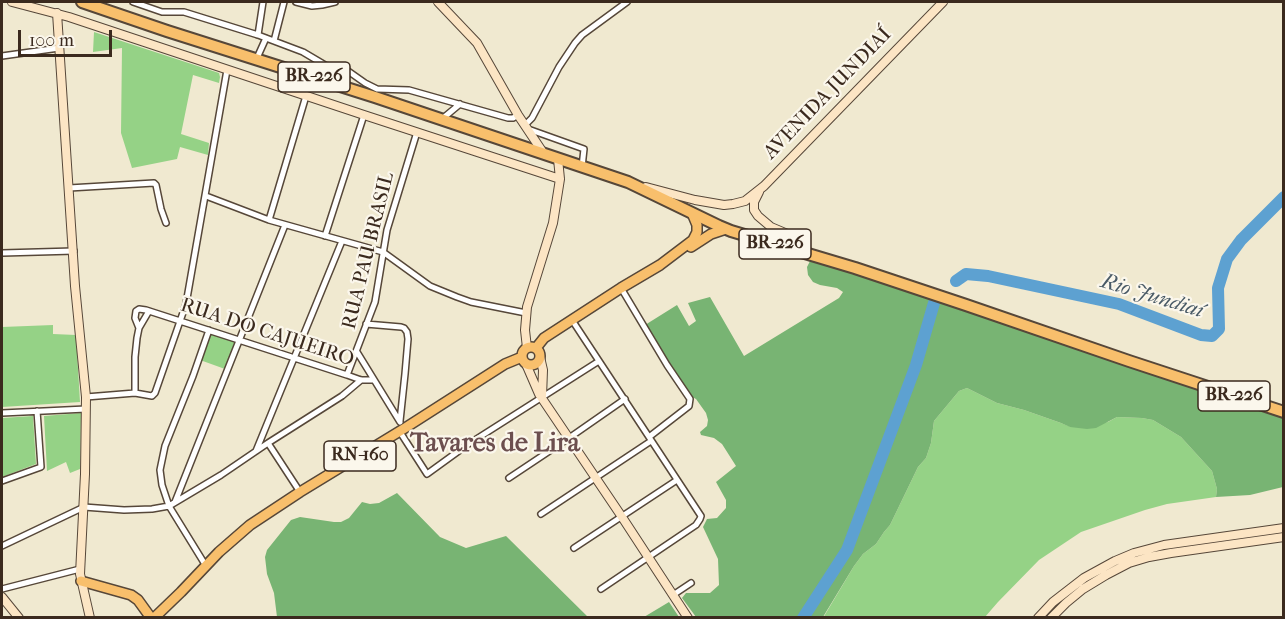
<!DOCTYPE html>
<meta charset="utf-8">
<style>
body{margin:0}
#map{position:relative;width:1285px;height:619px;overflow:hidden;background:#f0e9d0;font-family:"IM FELL French Canon",serif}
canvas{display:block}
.frame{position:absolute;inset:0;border:3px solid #3b2a1e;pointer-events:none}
.scale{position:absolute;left:18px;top:30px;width:94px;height:27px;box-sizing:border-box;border:3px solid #3b2a1e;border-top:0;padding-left:8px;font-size:18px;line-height:21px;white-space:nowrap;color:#3b2a1e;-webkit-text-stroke:4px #fbf7ec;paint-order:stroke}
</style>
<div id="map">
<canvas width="1285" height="619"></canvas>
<div class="frame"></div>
<div class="scale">100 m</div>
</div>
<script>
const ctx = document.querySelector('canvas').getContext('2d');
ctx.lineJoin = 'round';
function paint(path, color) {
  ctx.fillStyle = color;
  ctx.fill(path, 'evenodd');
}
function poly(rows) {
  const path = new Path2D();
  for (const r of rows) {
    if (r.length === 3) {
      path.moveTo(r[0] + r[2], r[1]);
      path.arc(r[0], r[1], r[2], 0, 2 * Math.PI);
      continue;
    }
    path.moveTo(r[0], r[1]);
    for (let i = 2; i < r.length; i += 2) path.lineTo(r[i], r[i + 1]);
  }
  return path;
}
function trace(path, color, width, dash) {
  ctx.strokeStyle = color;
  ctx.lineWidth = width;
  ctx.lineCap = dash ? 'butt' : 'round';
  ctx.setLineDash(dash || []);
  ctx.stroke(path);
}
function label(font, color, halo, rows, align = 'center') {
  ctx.font = font + ' "IM FELL French Canon",serif';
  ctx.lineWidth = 4.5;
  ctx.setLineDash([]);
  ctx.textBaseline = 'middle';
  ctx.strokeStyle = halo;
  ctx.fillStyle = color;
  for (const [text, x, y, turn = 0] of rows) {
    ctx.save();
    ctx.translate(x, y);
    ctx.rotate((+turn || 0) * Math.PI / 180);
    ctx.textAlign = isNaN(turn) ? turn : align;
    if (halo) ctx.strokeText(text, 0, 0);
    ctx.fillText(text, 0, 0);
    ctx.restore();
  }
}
paint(poly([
 [94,32,219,73,220,77,219,83,193,75,181,134,209,143,208,155,180,147,177,159,132,168,121,133,122,48,93,52],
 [53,325,53,334,76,335,80,402,2,407,2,327],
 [211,332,235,341,225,369,200,360],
 [967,388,997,403,1024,410,1061,423,1071,427,1108,422,1117,417,1142,418,1153,420,1181,437,1212,471,1217,489,1216,497,1167,504,1145,510,1081,532,1039,560,998,602,985,617,823,618,854,566,863,554,876,544,884,532,890,525,918,467,926,458,931,443,934,421,959,391],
 [81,413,80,469,70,473,66,462,47,471,44,416],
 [33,416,36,464,2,477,2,418]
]), '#95d286');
paint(poly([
 [815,258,1283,408,1283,487,1250,495,1216,497,1217,489,1212,471,1181,437,1153,420,1142,418,1117,417,1096,428,1087,429,1070,427,1061,423,1024,410,997,403,967,388,959,391,934,421,931,443,926,458,918,467,890,525,884,532,876,544,863,554,854,566,823,617,696,617,682,598,686,593,710,593,719,585,718,559,703,527,707,519,717,518,726,508,726,500,716,482,736,466,722,444,714,438,701,435,700,432,707,426,708,420,706,413,696,399,687,394,645,325,677,305,689,326,696,321,688,303,710,297,744,356,839,298,843,292,837,288,820,285,813,282,808,275,807,267,810,261],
 [397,493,440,537,466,548,506,536,588,617,277,617,274,593,267,574,265,557,267,550,291,520,300,517,334,522,341,522,349,518,362,502,370,504,379,503],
 [669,602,679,617,644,617]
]), '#78b473');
trace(poly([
 [956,281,966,274,988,276,1119,304,1201,335,1212,336,1219,329,1218,288,1227,259,1241,240,1284,197],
 [803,618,847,550,916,365,934,303]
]), '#5da1d1', 12);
const street = poly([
 [133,2,162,12,184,12,258,35,303,52,325,65,348,71,365,83,377,89,409,90,508,118,513,118,518,115],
 [296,2,312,6,322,5,335,2],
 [258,35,263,2],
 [274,41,284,2],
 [2,56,59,48],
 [257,58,266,38],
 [442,119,460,104],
 [525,125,532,118,559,67,575,43,582,35,627,2],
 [528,129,584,149,582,167],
 [69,188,154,183,156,185,161,209,166,223],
 [206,196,269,220,383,252,430,286,457,297,471,302,526,313],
 [269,220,306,96],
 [325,236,364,115],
 [2,253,74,251],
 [621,288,667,365,690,399,689,406,649,437],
 [572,320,701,516,700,519,696,525,601,589],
 [366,324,401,327,404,328,407,332,408,339,405,374,400,421],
 [139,328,135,318,136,311,139,309,146,310,347,375,361,380,373,380],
 [357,352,400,422],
 [347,375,375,302,387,230,417,132],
 [135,393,135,357,137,338,139,328,149,311],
 [86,397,135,393,152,396,155,393,186,304,227,70],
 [2,413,86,409],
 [400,432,427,474,467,445,599,361],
 [268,443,300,492],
 [256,451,342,241],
 [509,478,569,438,625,399],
 [2,481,41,467,37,411],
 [175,502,285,225],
 [541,514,651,441],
 [2,546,84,507,124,510,152,509,169,506,221,475,268,443,342,396,361,380],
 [574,548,677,480],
 [206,566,169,506,162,485,160,470,165,446,193,376,209,330],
 [2,589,80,569],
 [673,595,691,583]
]);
const secondary = poly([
 [12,2,69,17,364,115,560,179],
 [438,2,477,43,518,115,544,154],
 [57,13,75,286,86,397,85,474,80,574,90,618],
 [646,187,695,200,724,205,733,204,745,201,764,186,943,2],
 [759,192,754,202,754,210,758,216,771,227,797,238,804,246,806,253],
 [527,348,525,330,527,307,553,223,560,179,558,159],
 [540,357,543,370,542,397],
 [526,364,539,394,622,517,688,618],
 [2,597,19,618],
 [1038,618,1053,602,1084,578,1115,561,1134,553,1164,545,1284,528],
 [1051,618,1066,603,1083,589,1106,575,1129,563,1149,557,1171,553,1284,537]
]);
const primary = poly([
 [691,247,711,234,726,229],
 [531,356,9],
 [536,348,544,338,621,288,660,265,693,240,697,232,697,225,692,213],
 [81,581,131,595,138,600,151,618],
 [154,618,181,592,219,552,250,525,300,492,405,428,505,364,522,357]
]);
const highway = poly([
 [82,2,167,31,375,97,628,182,719,226,731,231,855,268,966,305,1129,361,1284,412]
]);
trace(street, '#564739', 8);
trace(secondary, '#564739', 10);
trace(primary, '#564739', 12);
trace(highway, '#564739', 14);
trace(street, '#fff', 5);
trace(secondary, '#fce5c4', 8);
trace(primary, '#f8bf6c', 9);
trace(highway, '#f8bf6c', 10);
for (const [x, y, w] of [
 [314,77,72],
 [775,244,72],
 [1234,396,72],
 [360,456,72]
]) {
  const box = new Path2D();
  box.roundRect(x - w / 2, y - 15, w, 30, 4.5);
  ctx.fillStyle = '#fbf7ec';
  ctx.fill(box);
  trace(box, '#3b2a1e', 1.5);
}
label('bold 18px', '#3b2a1e', null, [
 ["BR-226",314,77],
 ["BR-226",775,244],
 ["BR-226",1234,396],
 ["RN-160",360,456]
]);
label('20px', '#3b2a1e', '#fbf7ec', [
 ["AVENIDA JUNDIAÍ",828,94,-46],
 ["RUA PAU BRASIL",369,251,-76],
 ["RUA DO CAJUEIRO",267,333,18]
]);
label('italic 21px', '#495a66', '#fbf7ec', [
 ["Rio Jundiaí",1152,297,17]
]);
label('bold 26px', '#6c4f4f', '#fbf7ec', [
 ["Tavares de Lira",495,445]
]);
</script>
